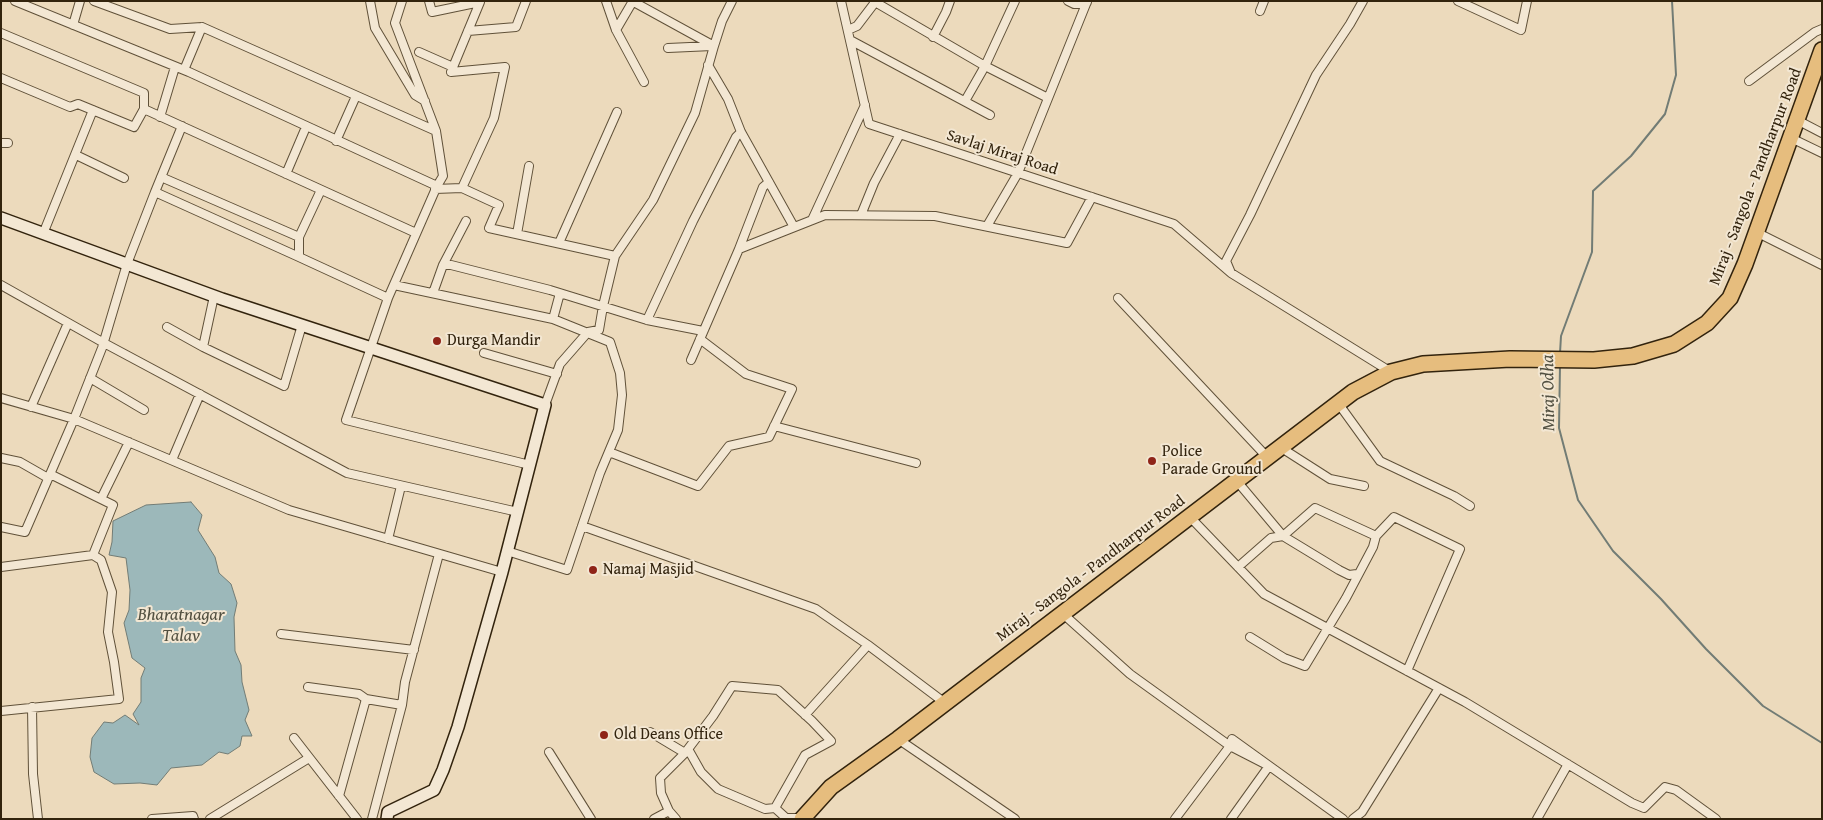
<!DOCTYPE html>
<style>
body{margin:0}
#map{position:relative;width:1823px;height:820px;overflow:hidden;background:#ecdabc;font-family:"Gentium Book Plus",serif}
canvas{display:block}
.frame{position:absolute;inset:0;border:2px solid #32230d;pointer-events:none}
</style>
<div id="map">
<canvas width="1823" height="820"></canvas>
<div class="frame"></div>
</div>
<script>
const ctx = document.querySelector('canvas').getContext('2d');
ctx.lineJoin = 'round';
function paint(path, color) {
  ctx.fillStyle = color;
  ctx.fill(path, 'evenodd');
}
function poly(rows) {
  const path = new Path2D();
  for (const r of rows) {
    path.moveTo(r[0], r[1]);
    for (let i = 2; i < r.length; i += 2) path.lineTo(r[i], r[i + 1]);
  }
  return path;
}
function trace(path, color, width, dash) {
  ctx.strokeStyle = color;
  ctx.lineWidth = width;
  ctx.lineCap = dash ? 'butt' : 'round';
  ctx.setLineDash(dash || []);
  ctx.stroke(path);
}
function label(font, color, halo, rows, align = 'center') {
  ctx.font = font + ' "Gentium Book Plus",serif';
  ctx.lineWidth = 4;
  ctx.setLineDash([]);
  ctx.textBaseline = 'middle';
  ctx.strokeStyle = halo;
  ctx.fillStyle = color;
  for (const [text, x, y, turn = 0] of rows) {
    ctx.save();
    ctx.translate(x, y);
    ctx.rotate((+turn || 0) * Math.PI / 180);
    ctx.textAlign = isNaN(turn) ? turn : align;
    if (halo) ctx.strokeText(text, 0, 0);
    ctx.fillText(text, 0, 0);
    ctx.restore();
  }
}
const water = poly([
 [191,502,202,515,198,530,215,557,219,573,231,584,237,603,234,617,235,651,241,665,242,682,249,710,245,720,252,736,242,736,240,746,228,754,219,752,202,765,171,768,157,785,140,783,114,784,94,772,90,757,92,738,104,722,113,723,125,715,139,725,133,714,141,702,141,678,145,668,132,658,124,623,129,610,130,590,126,558,109,555,112,542,113,521,146,505,191,502]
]);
paint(water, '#9cb8ba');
trace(water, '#727c75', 1);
trace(poly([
 [1560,353,1561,336,1592,252,1593,191,1631,156,1665,114,1676,75,1672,1],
 [1560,365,1559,428,1578,500,1613,551,1661,599,1706,649,1763,706,1822,743]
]), '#727c75', 2);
const street = poly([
 [15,1,189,72,437,186,443,176,436,131,202,27,184,70],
 [94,1,170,29,202,27],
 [370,1,375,28,415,95,425,101],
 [402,1,395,23,436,131],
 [429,1,432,12,480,2,451,72,505,67,494,118,462,188,435,189],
 [606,1,616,30,644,82],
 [632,1,714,46],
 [841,1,869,124,1174,224,1231,273],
 [1068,1,1074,4,1086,4,1087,2],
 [1363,1,1350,24,1316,75,1250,215,1226,261,1231,273,1391,372],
 [1458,1,1521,30,1527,1],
 [875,2,985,66,1048,98],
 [1260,11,1264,1],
 [73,25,80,1],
 [616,30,633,1],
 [848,30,857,26,876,1],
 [468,31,516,27,526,1],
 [1,33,144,93,144,109,134,127,78,104,70,107,1,78],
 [933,37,946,12,950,1],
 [850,40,990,115],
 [668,48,712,46],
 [419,52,453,67],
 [708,65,728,99,741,132,794,227],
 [1749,81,1815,32,1822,29],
 [965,101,985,66,1015,1],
 [144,109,416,233],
 [160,117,175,67],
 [1797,120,1822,133],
 [182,126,155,192,299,257,299,237],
 [1791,138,1822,153],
 [336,141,356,96],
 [1,143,8,143],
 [76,155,124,178],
 [286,174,306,127],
 [161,177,299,237,321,190],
 [437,186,388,298,346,420,530,465],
 [462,188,499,205,489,228,615,256,603,306,599,330,588,332,560,364,545,405],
 [861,215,874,183,900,134],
 [812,220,865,105],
 [987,226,1018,173,1086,4],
 [1756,232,1822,265],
 [43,234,93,110],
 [517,234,529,166],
 [559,243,617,112],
 [739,249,763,187,769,182],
 [615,256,653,200,695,113,714,46,722,21,732,1],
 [299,257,388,298],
 [443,265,466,221],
 [1,285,104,343,347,473,518,512],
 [394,285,553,319,560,293],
 [433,293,443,265,451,265,550,290,647,320,703,331],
 [214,296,203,347,284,386,302,325],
 [1118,298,1267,457],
 [647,320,693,221,736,137,741,132],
 [167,327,203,347],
 [484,353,557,374],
 [691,360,739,249,825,215,935,216,1067,243,1092,197],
 [90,378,144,410],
 [1,398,74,419,289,510,502,572],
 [1338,403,1380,461,1454,496,1470,506],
 [31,407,68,323],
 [774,426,916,463],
 [1280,447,1330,479,1364,486],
 [609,452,698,486,729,446,769,437,792,389,746,374,700,339],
 [1,458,20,462,48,478],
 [172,460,200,394],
 [1236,480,1283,536,1315,508,1376,536,1373,547,1346,598,1305,666,1284,658,1250,637],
 [101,499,129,442],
 [1189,516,1264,594,1465,702,1632,803,1644,808,1665,787,1676,790,1716,819],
 [582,526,816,609,868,645,945,703],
 [1,527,25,532,74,419,102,348,127,264,155,192],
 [1376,536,1394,517,1460,549,1407,671],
 [388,539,401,486],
 [507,551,567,570,600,473,618,430,622,395,620,373,610,342,553,319],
 [1,567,93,555,113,505,50,474],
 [1238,567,1271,538,1283,536,1339,570,1349,575,1357,574],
 [1062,613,1130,674,1230,746,1175,819],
 [281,634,414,650],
 [308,687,359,694,366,699,402,705,405,682,439,554],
 [32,707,33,774,38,819],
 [1,711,119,699,114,662,108,632,112,592,101,560,93,555],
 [805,715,868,645],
 [650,732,685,753],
 [294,738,357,819],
 [898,739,1015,819],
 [688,749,701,772,718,789,765,809,775,808,786,818,802,818],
 [549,752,591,819],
 [1269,766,1230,746,1232,739,1343,819],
 [339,796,366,699],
 [152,819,193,816,194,819],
 [210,819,309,758],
 [372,819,402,705],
 [654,819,669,811],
 [676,819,669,811,661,793,660,778,685,753,713,716,732,686,778,690,812,721,831,741,805,755,775,808],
 [1231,819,1269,766],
 [1353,819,1362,812,1439,688],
 [1537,819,1568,764]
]);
const secondary = poly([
 [1,218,222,299,545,405,502,572,458,727,443,770,434,790,388,812,387,819]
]);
const highway = poly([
 [802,819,831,787,898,739,1353,392,1391,372,1423,364,1510,359,1594,360,1633,356,1674,344,1707,323,1730,298,1745,264,1822,50]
]);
trace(street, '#605139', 10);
trace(secondary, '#32230d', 14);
trace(highway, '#32230d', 18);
trace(street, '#f3e7d3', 8);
trace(secondary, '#f3e7d3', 11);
trace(highway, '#e6bd7e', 15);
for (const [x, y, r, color] of [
 [437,341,5,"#8f2418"],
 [1152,461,5,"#8f2418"],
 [593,570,5,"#8f2418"],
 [604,735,5,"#8f2418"]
]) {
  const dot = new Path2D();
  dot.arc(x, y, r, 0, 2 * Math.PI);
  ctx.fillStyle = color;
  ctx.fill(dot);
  trace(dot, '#f3e7d3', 2);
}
label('16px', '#32230d', '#f3e7d3', [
 ["Savlaj Miraj Road",1002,153,18],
 ["Miraj - Sangola - Pandharpur Road",1756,177,-69],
 ["Miraj - Sangola - Pandharpur Road",1091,569,-37]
]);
label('16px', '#32230d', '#f3e7d3', [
 ["Durga Mandir",447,341],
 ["Police",1162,452],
 ["Parade Ground",1162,470],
 ["Namaj Masjid",603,570],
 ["Old Deans Office",614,735]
], 'left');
label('italic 18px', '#525041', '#f3e7d3', [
 ["Miraj Odha",1549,393,-91],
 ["Bharatnagar",181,615],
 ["Talav",181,636]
]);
</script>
